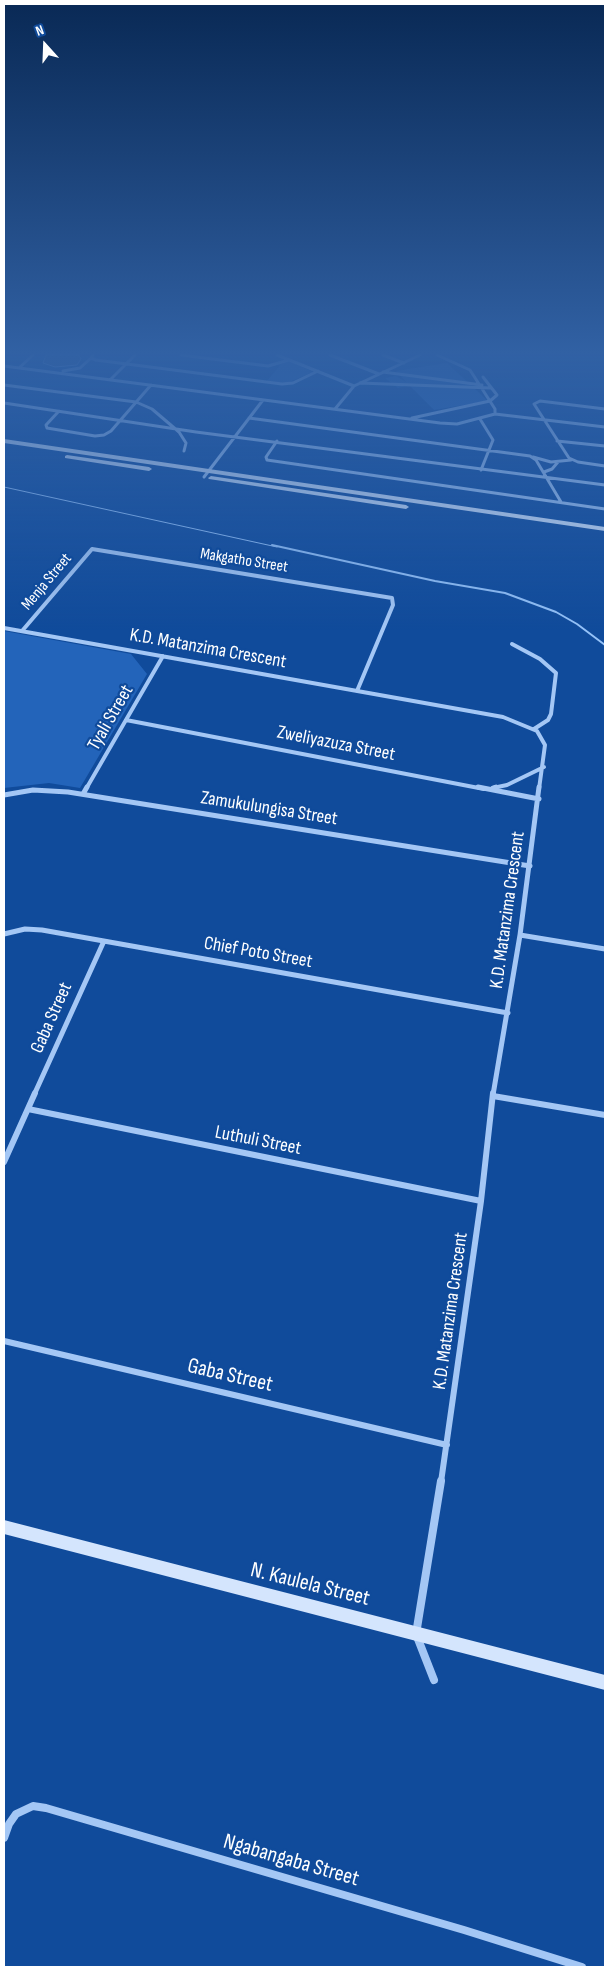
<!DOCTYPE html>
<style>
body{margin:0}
#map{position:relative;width:609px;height:1971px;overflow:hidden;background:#104b9b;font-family:"Sofia Sans Condensed",sans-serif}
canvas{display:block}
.frame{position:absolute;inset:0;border:5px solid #fff;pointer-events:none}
.north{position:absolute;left:20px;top:20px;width:50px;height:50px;-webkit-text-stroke:4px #104b9b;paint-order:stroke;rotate:340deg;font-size:14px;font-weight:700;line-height:20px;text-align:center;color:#fff}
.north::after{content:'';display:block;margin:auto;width:18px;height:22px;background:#fff;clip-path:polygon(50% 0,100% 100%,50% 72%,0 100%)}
</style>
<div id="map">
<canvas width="609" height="1971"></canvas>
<div class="frame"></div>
<div class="north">N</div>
</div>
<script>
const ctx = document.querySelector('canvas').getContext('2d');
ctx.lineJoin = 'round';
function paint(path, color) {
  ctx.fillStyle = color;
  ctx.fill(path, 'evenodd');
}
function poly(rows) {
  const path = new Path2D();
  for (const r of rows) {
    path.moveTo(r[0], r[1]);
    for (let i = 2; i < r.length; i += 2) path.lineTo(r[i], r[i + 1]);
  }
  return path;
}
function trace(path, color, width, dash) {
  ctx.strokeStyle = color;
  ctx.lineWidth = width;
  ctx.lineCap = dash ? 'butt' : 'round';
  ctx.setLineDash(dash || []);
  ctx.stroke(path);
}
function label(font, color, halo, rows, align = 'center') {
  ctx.font = font + ' "Sofia Sans Condensed",sans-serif';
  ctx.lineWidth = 4.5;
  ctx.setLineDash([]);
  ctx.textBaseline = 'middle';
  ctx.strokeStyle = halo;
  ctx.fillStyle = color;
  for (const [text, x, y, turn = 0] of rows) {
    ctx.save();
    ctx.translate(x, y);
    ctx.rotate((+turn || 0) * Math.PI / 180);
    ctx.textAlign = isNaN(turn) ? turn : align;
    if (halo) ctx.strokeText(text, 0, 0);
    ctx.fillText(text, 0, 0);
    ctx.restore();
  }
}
paint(poly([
 [287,362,291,362,313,372,287,383,267,381,281,364],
 [447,363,488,401,434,410,409,385,398,388,385,378,396,376,406,382,396,371],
 [4,631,131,654,147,674,80,788,49,783,4,788]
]), '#2364ba');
const water = poly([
 [46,355,79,355,81,359,77,365,55,367,43,363,46,355]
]);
paint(water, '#2a5691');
trace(water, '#95c2f8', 1);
trace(poly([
 [4,487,277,547]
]), '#95c2f8', 1);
trace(poly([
 [272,545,435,581,505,593,556,612,577,624,605,645]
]), '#95c2f8', 2);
trace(poly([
 [93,355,91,358,96,360,282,384,293,383,318,371],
 [181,355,268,366,289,360],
 [277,355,354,386],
 [330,355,379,374],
 [383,355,404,363],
 [4,366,440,423,457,424,495,414,495,409,470,370,437,355],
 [19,368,33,355],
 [63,371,80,368,91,358],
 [383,372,482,385],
 [483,377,497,395],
 [110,380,135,355],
 [360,383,491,388],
 [4,385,136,402,152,409,179,432,186,443,184,451],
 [4,403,196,432,605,485],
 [335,409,354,386,420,355],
 [605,409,540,401,534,404,569,458,578,462,605,466],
 [59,411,46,425,47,428,95,436,104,435,111,431,151,385],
 [495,414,605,427],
 [249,418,530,456,536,460,561,502],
 [412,418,490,401,497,395],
 [480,419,493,440,481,470],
 [277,441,266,457,267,460,605,509],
 [557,441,605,446],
 [533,457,551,462,571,460],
 [544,472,552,469,558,462],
 [204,477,263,400]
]), '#a4c7f5', 3);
trace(poly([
 [4,628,503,717,537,731,545,745,539,789],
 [22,631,92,549,392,598,393,605,357,691],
 [512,644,540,659,556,673,551,714,548,720,534,729],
 [126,720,484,789],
 [493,788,507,785,544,767],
 [86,789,163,656]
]), '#a4c7f5', 4);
trace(poly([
 [478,787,539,799],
 [493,788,496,787],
 [83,794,87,787],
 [4,795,33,790,68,792,530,866],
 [4,934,25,929,42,930,508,1013],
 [520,935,605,949],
 [34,1095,104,941],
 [493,1095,520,935,539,787]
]), '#a4c7f5', 5);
trace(poly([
 [493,1096,605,1115],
 [28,1109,481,1201],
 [4,1162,35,1093],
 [4,1341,447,1445],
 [441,1482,481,1201,493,1093]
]), '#a4c7f5', 6);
trace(poly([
 [434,1680,416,1634,441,1481],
 [4,1838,9,1824,16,1814,33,1806,46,1808,464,1930,582,1967]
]), '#a4c7f5', 8);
paint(poly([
 [4,439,605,527,605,531,4,443,4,439],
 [67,455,149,467,152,469,149,471,65,458,65,456,67,455],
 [211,476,406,505,409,507,406,509,209,479,208,478,211,476],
 [4,1520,605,1675,605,1690,4,1534,4,1520]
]), '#d4e5fd');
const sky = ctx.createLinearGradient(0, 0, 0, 631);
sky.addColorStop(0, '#092955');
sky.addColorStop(0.56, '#3161a4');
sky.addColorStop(1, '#3161a400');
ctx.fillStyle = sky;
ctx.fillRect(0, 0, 609, 631);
label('16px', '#fff', '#104b9b', [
 ["Makgatho Street",244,561,9],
 ["Menja Street",47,582,-50]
]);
label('19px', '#fff', '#104b9b', [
 ["K.D. Matanzima Crescent",208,649,10],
 ["Tyali Street",111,718,-60],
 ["Zweliyazuza Street",336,744,11],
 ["Zamukulungisa Street",269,809,9],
 ["K.D. Matanzima Crescent",508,910,-82],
 ["Chief Poto Street",258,953,10],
 ["Gaba Street",52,1018,-66],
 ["Luthuli Street",258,1141,11],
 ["K.D. Matanzima Crescent",451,1311,-82]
]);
label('22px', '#fff', '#104b9b', [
 ["Gaba Street",230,1376,13],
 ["N. Kaulela Street",310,1585,14],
 ["Ngabangaba Street",291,1861,16]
]);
</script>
